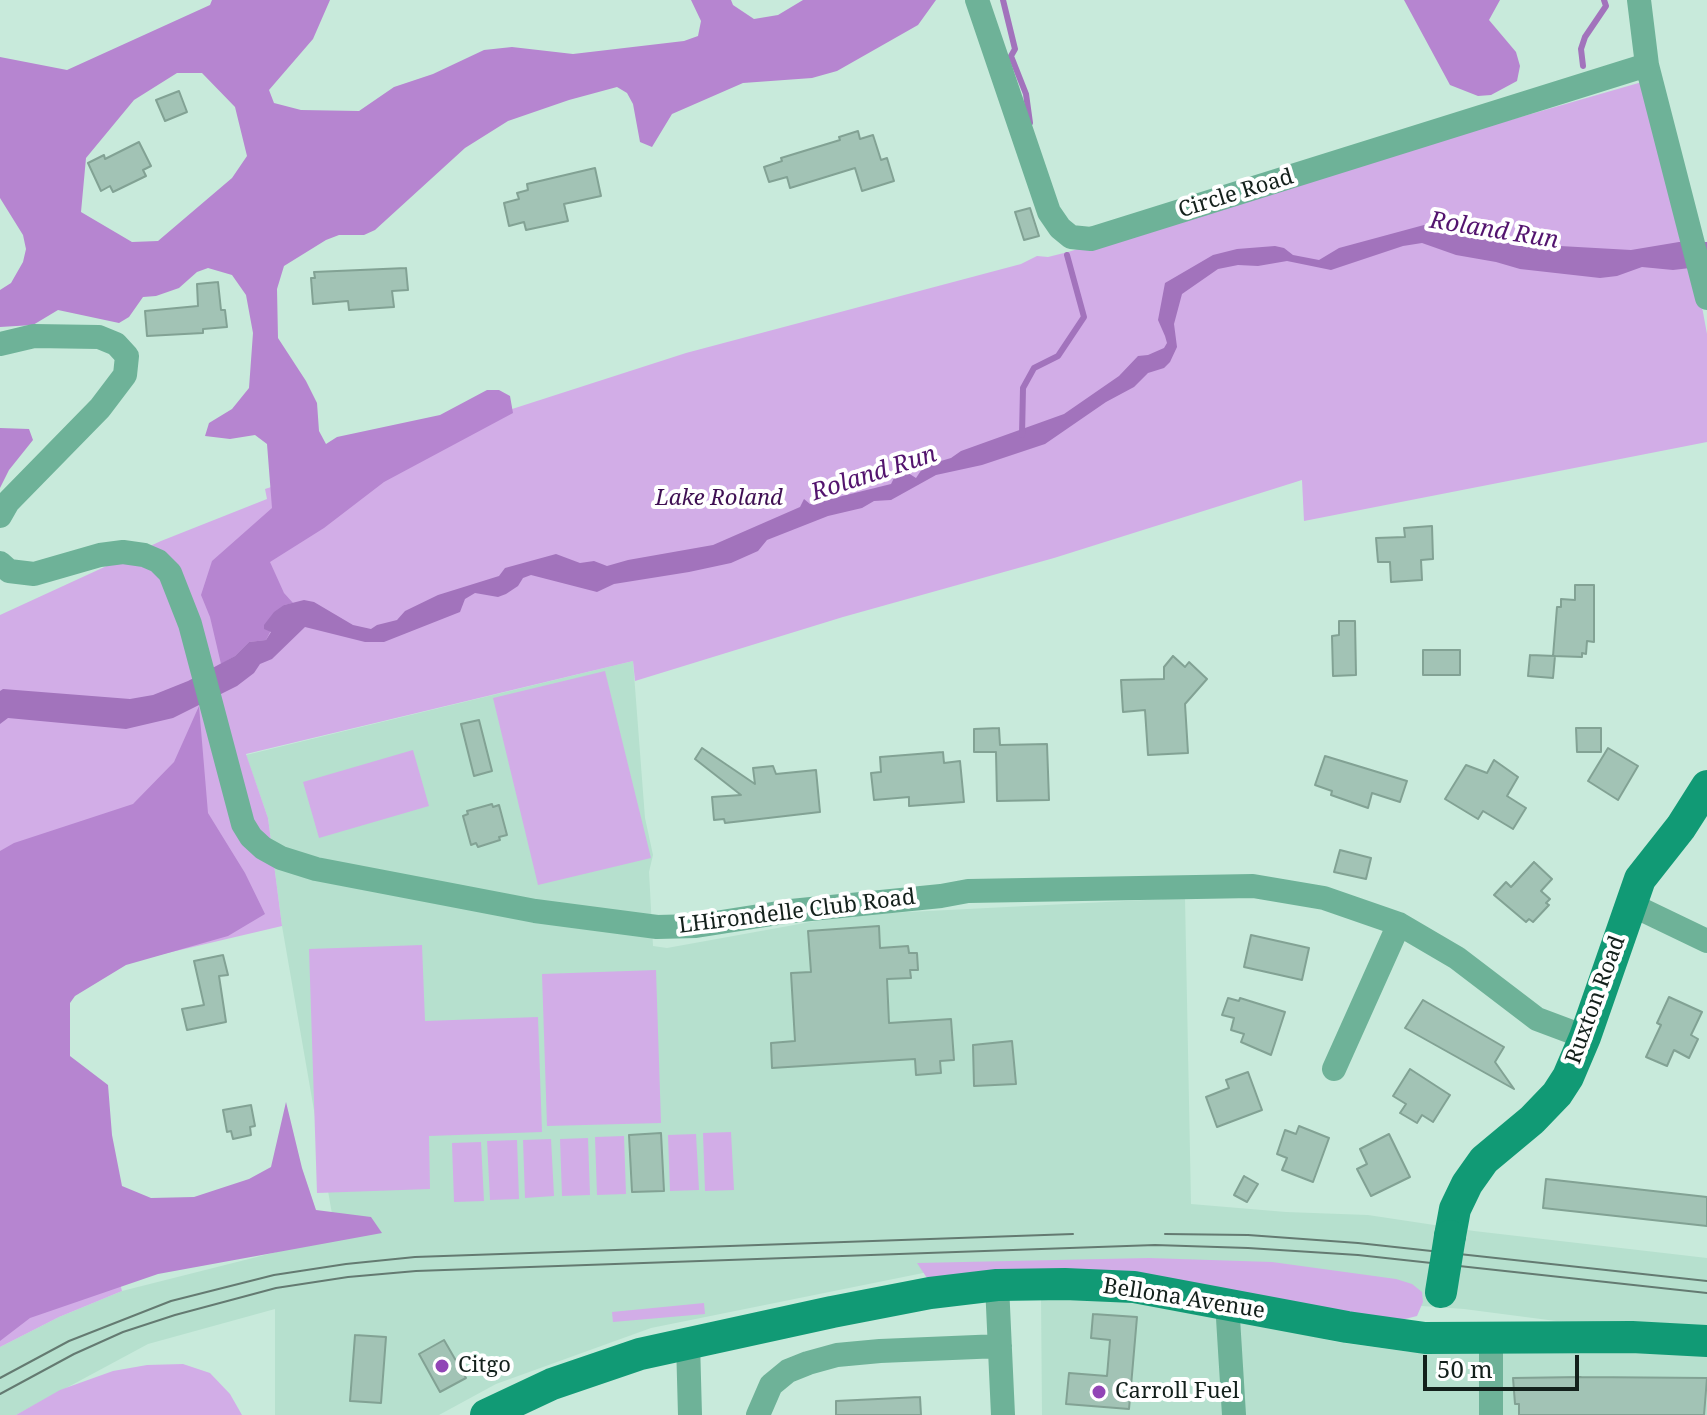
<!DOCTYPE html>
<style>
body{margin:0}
#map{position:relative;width:1707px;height:1415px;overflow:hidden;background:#c8eadb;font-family:"Noto Serif",serif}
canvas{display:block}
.scale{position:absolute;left:1423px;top:1355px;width:156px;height:36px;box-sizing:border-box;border:4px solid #13201b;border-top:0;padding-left:10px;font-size:24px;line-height:28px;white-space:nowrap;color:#13201b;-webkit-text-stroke:6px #fff;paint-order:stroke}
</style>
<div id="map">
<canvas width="1707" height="1415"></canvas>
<div class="scale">50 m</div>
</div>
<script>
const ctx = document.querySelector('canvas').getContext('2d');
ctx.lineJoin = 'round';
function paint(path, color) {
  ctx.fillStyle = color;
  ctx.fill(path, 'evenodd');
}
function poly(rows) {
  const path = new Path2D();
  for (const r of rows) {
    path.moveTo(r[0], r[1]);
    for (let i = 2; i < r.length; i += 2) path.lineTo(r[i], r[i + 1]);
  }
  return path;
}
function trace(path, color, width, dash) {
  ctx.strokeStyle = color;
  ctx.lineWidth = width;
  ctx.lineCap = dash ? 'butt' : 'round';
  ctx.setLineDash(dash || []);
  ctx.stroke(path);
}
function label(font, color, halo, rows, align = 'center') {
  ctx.font = font + ' "Noto Serif",serif';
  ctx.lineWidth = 8;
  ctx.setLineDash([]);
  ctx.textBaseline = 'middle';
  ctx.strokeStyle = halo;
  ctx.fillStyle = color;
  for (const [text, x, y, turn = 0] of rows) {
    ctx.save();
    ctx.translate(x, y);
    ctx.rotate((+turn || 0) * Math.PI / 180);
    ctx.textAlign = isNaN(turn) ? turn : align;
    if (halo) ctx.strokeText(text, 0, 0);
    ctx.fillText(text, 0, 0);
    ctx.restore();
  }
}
paint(poly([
 [633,661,645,818,653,855,649,872,653,946,667,948,849,915,1185,898,1191,1204,1286,1212,1368,1215,1474,1231,1707,1258,1707,1325,1556,1321,1464,1309,933,1271,651,1328,496,1384,439,1415,275,1415,275,1309,148,1344,16,1415,0,1415,0,1347,59,1317,122,1291,336,1237,282,926,268,818,246,755],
 [1041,1296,1110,1296,1219,1315,1337,1342,1410,1352,1561,1349,1707,1355,1707,1415,1042,1415]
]), '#b6e0ce');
paint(poly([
 [1642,82,1700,296,1707,334,1707,442,1304,521,1302,480,1054,558,843,617,635,681,633,661,246,754,268,818,282,926,40,983,122,1291,59,1317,0,1347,0,615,161,541,267,499,265,489,450,429,686,353,1021,264,1037,256,1048,257,1068,252,1319,175],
 [605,671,651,858,538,885,493,698],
 [413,750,429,806,319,838,303,782],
 [422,945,425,1021,538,1017,542,1132,429,1136,430,1189,317,1193,309,949],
 [656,970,661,1123,547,1126,542,974],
 [731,1132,734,1190,705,1191,703,1133],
 [696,1134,699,1190,670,1191,668,1135],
 [624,1136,626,1194,597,1195,595,1137],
 [588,1138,590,1195,562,1196,560,1139],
 [551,1139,554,1196,525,1198,523,1140],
 [517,1140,519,1199,490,1200,487,1141],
 [481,1142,484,1201,454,1202,452,1143],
 [1149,1258,1272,1262,1396,1279,1412,1284,1422,1292,1423,1302,1417,1316,1401,1320,929,1281,917,1263],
 [704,1303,705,1314,613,1322,612,1312],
 [183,1364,210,1373,230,1394,242,1415,16,1415,60,1390,113,1371,147,1365]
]), '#d2ade7');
paint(poly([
 [212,0,330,0,313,39,269,90,274,103,301,110,359,111,394,87,433,74,484,50,512,47,573,54,684,41,698,36,701,21,691,0,731,0,733,5,754,19,778,15,803,0,936,0,918,25,837,71,812,78,743,83,672,114,652,147,640,142,633,104,627,93,617,87,569,100,508,121,465,148,375,230,364,235,339,235,326,240,284,266,277,289,278,338,306,381,317,403,319,431,326,444,337,437,440,415,487,390,499,390,510,396,513,413,384,482,324,528,270,562,284,593,293,603,284,605,266,640,249,642,235,656,221,664,210,617,201,595,212,561,272,508,267,444,255,435,230,439,205,436,209,423,232,409,249,388,253,333,246,295,232,275,208,268,197,272,179,288,156,296,143,297,129,317,119,323,58,310,33,325,0,327,0,290,11,283,23,262,26,249,23,235,0,198,0,57,67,70,210,5],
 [177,73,202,73,235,107,247,156,232,178,158,241,132,242,81,212,86,158,134,100],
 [1404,0,1500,0,1489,20,1516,52,1520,66,1517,81,1491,95,1478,96,1450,85],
 [0,428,29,429,33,440,9,470,0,488],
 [199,706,208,813,245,873,265,914,228,936,126,965,75,996,70,1003,70,1056,108,1085,112,1135,122,1186,151,1198,194,1197,249,1179,271,1167,286,1102,302,1168,316,1210,371,1217,382,1233,158,1274,30,1318,0,1341,0,851,14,843,133,804,174,762]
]), '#b685d0');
paint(poly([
 [1424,225,1464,232,1506,236,1528,244,1560,246,1631,250,1679,242,1707,242,1707,266,1673,270,1642,267,1617,276,1600,278,1520,269,1496,262,1456,255,1422,243,1403,246,1331,270,1287,261,1258,266,1238,265,1218,269,1182,294,1174,324,1177,347,1170,362,1164,368,1148,373,1134,387,1106,402,1045,444,982,465,936,475,891,500,874,501,862,508,828,516,767,540,758,551,731,563,689,572,614,584,597,592,531,575,523,578,518,586,506,594,498,597,475,593,465,599,460,612,384,642,365,642,305,627,272,659,260,664,254,673,237,686,173,718,126,729,8,718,0,724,0,691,3,689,130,699,153,695,188,681,235,656,249,642,266,640,271,632,264,629,264,625,274,612,284,605,304,600,314,602,353,625,371,629,377,625,397,620,405,611,438,595,499,576,505,568,556,554,580,563,594,561,607,566,628,560,713,545,800,507,804,499,810,504,891,484,896,474,905,471,916,478,924,466,951,458,961,451,1064,414,1119,376,1138,356,1148,355,1164,348,1167,343,1165,336,1158,320,1165,283,1213,255,1237,249,1275,246,1284,248,1293,255,1319,260,1339,248]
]), '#a273bc');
trace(poly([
 [1003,0,1015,49,1011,56,1026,94,1030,123],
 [1583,66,1581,49,1585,37,1606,6,1604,0],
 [1022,435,1023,388,1034,368,1058,356,1084,317,1067,255]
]), '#a273bc', 6);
const building = poly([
 [179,91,187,112,165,121,156,100,179,91],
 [858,131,860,139,873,135,881,160,887,158,894,181,862,191,855,168,790,188,787,177,769,182,764,167,782,161,781,158,840,140,839,137,858,131],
 [139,142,151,166,143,170,146,176,113,192,110,186,101,191,88,163,104,155,105,159,139,142],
 [595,168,601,196,564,204,568,221,526,230,524,222,509,226,504,203,519,199,517,193,528,190,527,184,595,168],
 [1030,208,1039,236,1024,240,1015,212,1030,208],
 [406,268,408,290,392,291,394,307,349,310,348,301,313,304,311,278,315,278,314,272,406,268],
 [218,282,221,310,225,310,227,327,203,329,203,333,147,336,145,311,198,306,197,284,218,282],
 [1432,526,1433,559,1421,560,1422,580,1391,582,1390,562,1378,562,1376,538,1405,537,1404,528,1432,526],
 [1575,585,1594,585,1594,642,1587,641,1586,654,1582,653,1582,657,1553,656,1557,607,1561,607,1561,599,1575,600,1575,585],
 [1339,621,1355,621,1356,675,1333,676,1332,636,1339,635,1339,621],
 [1423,650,1460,650,1460,675,1423,675,1423,650],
 [1530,655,1555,656,1553,678,1528,676,1530,655],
 [1173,656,1185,667,1189,662,1207,679,1185,704,1188,753,1148,755,1145,710,1123,712,1121,680,1164,679,1164,667,1173,656],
 [479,720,492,771,474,776,461,724,479,720],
 [999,728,1000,745,1047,744,1049,800,997,801,996,752,974,752,974,729,999,728],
 [1576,728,1601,728,1601,752,1577,752,1576,728],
 [702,748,755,784,753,768,773,766,776,774,816,770,820,812,725,823,724,819,714,820,712,797,741,795,695,759,702,748],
 [1608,748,1638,766,1618,800,1588,781,1608,748],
 [943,752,944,763,960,761,964,802,909,806,909,797,874,800,871,773,881,772,880,757,943,752],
 [1325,756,1407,781,1400,802,1372,793,1368,808,1331,795,1332,791,1315,785,1325,756],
 [1494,760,1518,777,1507,796,1526,808,1513,829,1483,811,1478,819,1445,799,1466,765,1487,773,1494,760],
 [492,804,493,807,499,805,507,835,499,837,500,840,478,847,476,843,471,845,463,816,468,814,467,811,492,804],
 [1340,850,1371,858,1366,879,1334,872,1340,850],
 [1534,862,1552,879,1541,891,1550,899,1546,903,1549,905,1533,922,1529,919,1526,922,1494,895,1506,882,1511,887,1534,862],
 [879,926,880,948,908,946,909,953,917,953,918,970,910,970,911,978,887,979,889,1023,951,1019,954,1060,940,1061,941,1073,916,1075,915,1059,772,1068,771,1043,795,1041,791,973,811,972,808,931,879,926],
 [1251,935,1309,948,1302,980,1244,967,1251,935],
 [223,955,228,975,219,976,226,1022,187,1030,182,1009,204,1005,194,961,223,955],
 [1669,997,1702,1012,1691,1035,1698,1039,1689,1058,1674,1050,1667,1066,1646,1057,1661,1025,1657,1023,1669,997],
 [1228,998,1239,1001,1240,998,1285,1012,1271,1055,1241,1042,1244,1034,1231,1030,1234,1018,1222,1015,1228,998],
 [1423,1000,1504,1047,1495,1062,1514,1089,1405,1028,1423,1000],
 [1012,1041,1016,1084,974,1086,973,1045,1012,1041],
 [1410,1069,1450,1095,1433,1122,1422,1115,1417,1123,1400,1113,1406,1104,1393,1096,1410,1069],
 [1248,1072,1262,1110,1217,1127,1206,1097,1229,1088,1226,1080,1248,1072],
 [251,1105,255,1126,250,1127,251,1135,233,1139,231,1131,227,1132,223,1110,251,1105],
 [1299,1126,1329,1138,1313,1182,1282,1170,1287,1158,1277,1154,1285,1130,1296,1134,1299,1126],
 [661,1133,664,1191,632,1192,629,1135,661,1133],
 [1389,1134,1410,1177,1371,1196,1357,1169,1367,1164,1360,1149,1389,1134],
 [1244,1176,1258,1184,1247,1202,1234,1195,1244,1176],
 [1546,1179,1707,1197,1707,1226,1543,1208,1546,1179],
 [1093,1314,1137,1317,1129,1409,1066,1404,1069,1373,1107,1376,1110,1340,1091,1338,1093,1314],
 [355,1335,386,1337,381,1403,350,1401,355,1335],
 [444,1340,466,1378,440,1392,419,1354,444,1340],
 [1581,1377,1707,1378,1704,1415,1519,1415,1519,1404,1515,1404,1513,1378,1581,1377],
 [920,1397,921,1415,836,1415,836,1401,920,1397]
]);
paint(building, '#a2c3b5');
trace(building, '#82a294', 2);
trace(poly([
 [977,0,1049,212,1060,228,1071,237,1091,239,1647,65],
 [1639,0,1647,65,1707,298],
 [0,344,34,336,99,337,116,344,127,356,125,375,100,408,8,502,0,516],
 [0,563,9,571,34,574,100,555,123,552,144,555,158,561,170,573,190,624,243,824,251,837,263,848,281,858,316,869,535,911,657,927,696,926,791,911,941,896,968,891,1253,886,1324,898,1399,924,1457,958,1537,1019,1585,1037],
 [1630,904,1707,941],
 [1334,1069,1399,924],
 [997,1285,1003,1415],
 [1227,1302,1234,1415],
 [1491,1338,1491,1415],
 [688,1342,690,1415],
 [758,1415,771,1385,788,1371,808,1363,837,1355,880,1351,1000,1346]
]), '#6eb298', 24);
trace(poly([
 [1450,1236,1455,1209,1467,1184,1484,1160,1532,1120,1557,1094,1568,1077,1585,1037,1640,879,1681,827,1707,786],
 [486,1415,552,1384,640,1354,832,1312,930,1293,997,1285,1065,1284,1134,1287,1347,1327,1425,1338,1632,1337,1707,1341]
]), '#119a75', 32);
trace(poly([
 [1165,1234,1248,1235,1358,1243,1707,1281],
 [0,1378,69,1341,171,1301,274,1275,346,1264,415,1257,1073,1234],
 [0,1394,74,1354,123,1332,175,1315,276,1288,348,1277,416,1271,1155,1245,1248,1248,1358,1255,1707,1293]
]), '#647a71', 2);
trace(poly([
 [1441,1292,1450,1236]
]), '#119a75', 32);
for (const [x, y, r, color] of [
 [442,1366,8,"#9145b6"],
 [1099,1392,8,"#9145b6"]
]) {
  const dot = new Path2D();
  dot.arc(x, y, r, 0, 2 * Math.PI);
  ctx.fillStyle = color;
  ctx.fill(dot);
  trace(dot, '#fff', 3);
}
label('22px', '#13201b', '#fff', [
 ["Circle Road",1236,194,-17],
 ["LHirondelle Club Road",797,912,-7],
 ["Ruxton Road",1596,1000,-70],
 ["Bellona Avenue",1184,1299,9]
]);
label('italic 22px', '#3f1053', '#fff', [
 ["Lake Roland",719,499]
]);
label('22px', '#13201b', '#fff', [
 ["Citgo",458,1366],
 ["Carroll Fuel",1115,1392]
], 'left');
label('italic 24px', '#53146e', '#fff', [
 ["Roland Run",1494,231,9],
 ["Roland Run",874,474,-18]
]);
</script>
